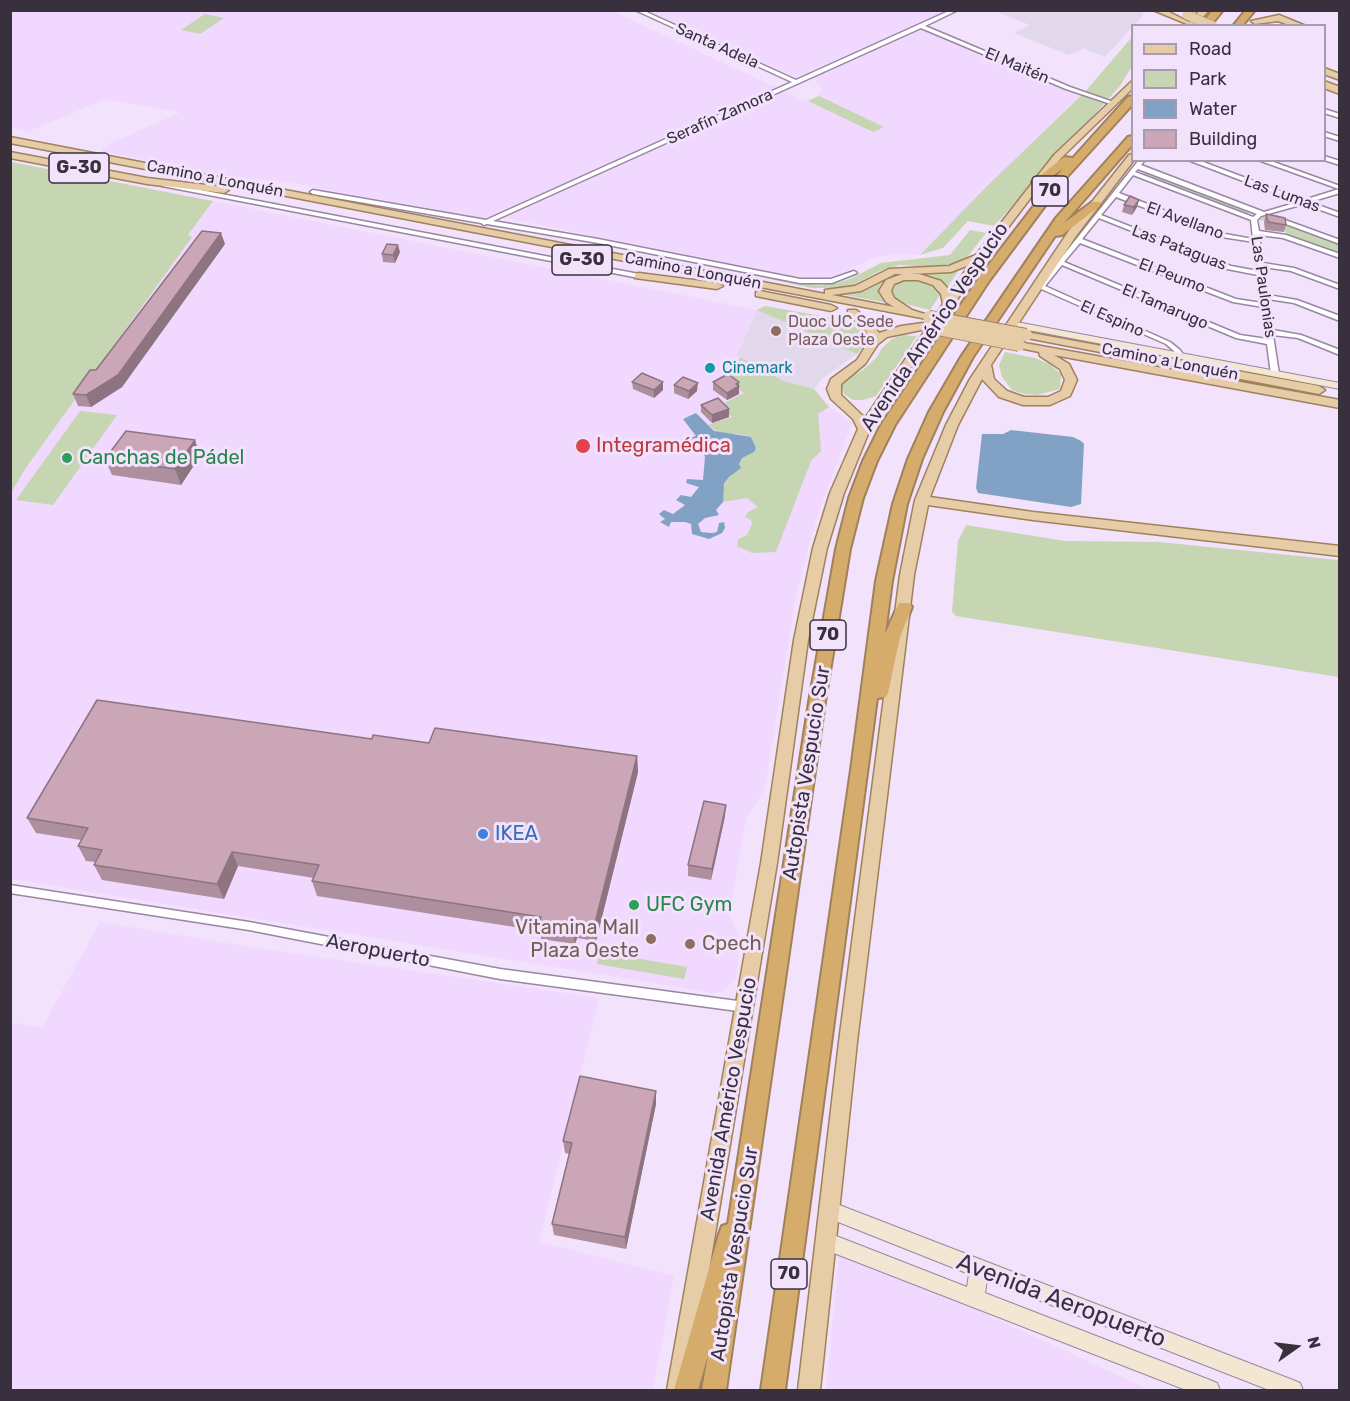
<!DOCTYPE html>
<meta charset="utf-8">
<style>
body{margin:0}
#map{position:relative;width:1350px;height:1401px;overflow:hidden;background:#f2e2fc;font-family:Rubik,sans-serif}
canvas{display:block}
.frame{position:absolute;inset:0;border:12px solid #38303d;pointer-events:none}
.legend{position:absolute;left:1131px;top:24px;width:195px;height:138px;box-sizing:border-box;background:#f2e2fc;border:2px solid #a89bb0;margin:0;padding:8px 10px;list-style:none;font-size:18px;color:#38303d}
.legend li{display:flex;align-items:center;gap:12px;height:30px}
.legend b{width:30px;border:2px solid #a89bb0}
.north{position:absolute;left:1266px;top:1317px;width:60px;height:60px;-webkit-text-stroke:4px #f2e2fc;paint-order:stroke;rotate:76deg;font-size:16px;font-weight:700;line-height:24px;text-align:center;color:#38303d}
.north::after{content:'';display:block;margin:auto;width:21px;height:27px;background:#38303d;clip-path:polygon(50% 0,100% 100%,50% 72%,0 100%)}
</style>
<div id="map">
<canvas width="1350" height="1401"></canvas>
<div class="frame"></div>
<ul class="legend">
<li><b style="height:8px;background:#e6cda7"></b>Road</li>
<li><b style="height:16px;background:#c6d5b2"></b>Park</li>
<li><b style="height:16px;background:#82a2c5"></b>Water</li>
<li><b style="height:16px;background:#caa6b7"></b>Building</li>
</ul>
<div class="north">N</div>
</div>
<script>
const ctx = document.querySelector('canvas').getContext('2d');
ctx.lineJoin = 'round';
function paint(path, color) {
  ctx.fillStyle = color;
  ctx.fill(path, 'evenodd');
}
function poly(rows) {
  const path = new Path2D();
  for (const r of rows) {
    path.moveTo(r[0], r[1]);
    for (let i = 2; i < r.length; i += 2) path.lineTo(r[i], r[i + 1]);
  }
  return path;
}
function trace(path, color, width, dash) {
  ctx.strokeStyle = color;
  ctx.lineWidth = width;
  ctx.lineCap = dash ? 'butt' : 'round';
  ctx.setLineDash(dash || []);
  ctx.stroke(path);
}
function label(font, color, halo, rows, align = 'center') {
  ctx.font = font + ' Rubik,sans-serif';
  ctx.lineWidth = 6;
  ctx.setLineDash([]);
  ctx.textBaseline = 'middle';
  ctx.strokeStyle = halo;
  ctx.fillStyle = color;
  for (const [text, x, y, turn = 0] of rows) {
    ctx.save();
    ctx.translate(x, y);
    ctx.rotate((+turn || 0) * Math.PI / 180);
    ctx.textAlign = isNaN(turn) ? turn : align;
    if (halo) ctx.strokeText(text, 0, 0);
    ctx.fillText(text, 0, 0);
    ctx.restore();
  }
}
paint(poly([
 [11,10,612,11,805,101,817,96,823,89,813,77,921,29,1084,93,986,187,920,255,897,254,875,257,840,274,823,279,800,278,507,218,480,218,287,182,236,178,101,151,103,147,181,112,105,99,27,132,11,128],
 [649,11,946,11,796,77],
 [213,201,757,310,737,353,783,381,814,389,829,407,852,422,816,520,796,594,765,788,746,819,729,913,740,941,736,979,725,990,715,993,11,879,10,493,25,469,191,237,188,236],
 [100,922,250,947,599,998,539,1242,674,1276,653,1390,11,1390,10,1022,42,1028],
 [840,1247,1150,1390,826,1390]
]), '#f0d8ff');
paint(poly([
 [1136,10,1144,14,1105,57,1083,48,1069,55,1014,33,1030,25,995,11],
 [757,310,857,354,822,379,814,389,783,381,737,355]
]), '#e1d8ec');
paint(poly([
 [205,14,224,18,200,34,181,30],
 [1132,37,1132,66,1120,86,994,226,968,221,943,248,920,255,986,187,1084,93],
 [819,96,884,127,873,132,808,101],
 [11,162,213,201,188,235,192,237,25,469,11,493],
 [1145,172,1251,210,1247,214,1143,175],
 [1264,216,1339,243,1339,255,1286,234,1283,223,1259,220],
 [970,230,986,233,965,260,950,264,932,267,900,265,882,270,851,286,836,288,812,288,760,277,818,285,838,283,852,278,881,263,950,255],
 [959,270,948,286,925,275,916,274,890,278,880,288,881,294,888,303,840,294,862,289,895,273,941,273],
 [914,279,934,286,940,295,930,310,902,303,892,296,890,291,895,283],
 [765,306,856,322,862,327,869,339,857,354,757,310],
 [903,335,917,336,876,396,863,400,853,400,844,394,841,385,847,378,863,370,877,357,882,348,892,339],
 [1005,352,1035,358,1051,365,1061,374,1060,389,1037,395,1024,394,1012,390,1002,377,999,365],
 [740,357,783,381,814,389,829,407,818,414,821,451,811,461,776,552,752,553,737,546,738,539,747,535,752,524,751,520,745,517,748,512,758,507,747,498,723,502,722,490,729,477,740,468,739,464,742,458,756,448,751,437,738,434,721,434,708,425,732,417,718,406,744,393,723,378,737,366],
 [80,411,117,415,53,505,16,500],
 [966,525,1065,541,1159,542,1339,560,1339,677,956,616,952,612,958,541],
 [600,952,687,967,684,979,597,964]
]), '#c6d5b2');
paint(poly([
 [696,413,714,431,751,437,756,448,754,452,742,458,739,464,741,468,729,477,724,484,723,502,716,510,719,515,705,518,698,524,701,532,712,533,717,532,719,523,724,522,725,528,722,533,709,539,692,534,691,524,685,522,671,522,669,527,660,522,665,519,659,514,664,510,673,514,685,505,676,500,681,495,691,497,699,487,686,483,687,479,703,480,705,457,699,442,686,444,683,439,696,436,683,419],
 [1011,430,1073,437,1081,441,1084,444,1081,504,1071,507,978,493,976,488,982,434,1003,434]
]), '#82a2c5');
const street = poly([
 [635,10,642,10,796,80,951,10,958,10,925,26,1070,87,1116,103,1111,104,1066,89,921,28,493,221,598,239,800,279,831,279,854,271,857,273,832,283,800,283,598,243,487,224,484,225,481,223,313,194,310,192,313,190,486,220,792,82,635,10],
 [1324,109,1340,114,1340,118,1324,113,1324,109],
 [1324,132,1340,137,1340,141,1324,136,1324,132],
 [1324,156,1340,161,1340,165,1324,160,1324,156],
 [1139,160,1145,160,1141,165,1264,212,1298,202,1188,160,1198,160,1304,200,1339,189,1258,160,1268,160,1340,186,1340,193,1310,202,1340,213,1340,217,1304,204,1261,216,1257,220,1259,231,1286,235,1340,254,1340,258,1283,238,1259,235,1263,263,1294,268,1340,285,1340,289,1291,271,1264,267,1268,295,1297,300,1340,316,1340,321,1294,303,1268,299,1273,330,1301,335,1340,350,1340,355,1298,338,1273,335,1279,374,1275,376,1271,374,1267,344,1236,338,1062,265,1045,286,1170,342,1180,350,1184,356,1180,358,1178,357,1174,351,1166,344,1039,288,1039,286,1139,160],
 [1138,169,1257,214,1253,217,1135,172,1138,169],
 [1133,175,1251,220,1253,239,1225,234,1119,193,1133,175],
 [1116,197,1222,237,1254,242,1258,271,1231,266,1101,215,1116,197],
 [1099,218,1227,269,1258,275,1262,303,1236,299,1082,239,1099,218],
 [1080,243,1233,302,1263,307,1267,339,1240,335,1064,262,1080,243],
 [164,183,639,274,642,276,639,278,162,186,162,184,164,183],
 [1277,217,1340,240,1340,244,1275,220,1275,218,1277,217],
 [10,885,249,922,500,969,745,1002,749,1004,750,1007,749,1010,745,1012,500,979,249,930,10,893,10,885]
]);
const secondary = poly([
 [1011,321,1340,383,1340,389,1007,326,1006,324,1011,321],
 [829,1201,1293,1380,1300,1383,1303,1390,1269,1390,987,1280,985,1293,1210,1380,1217,1383,1220,1390,1186,1390,826,1250,820,1247,817,1241,820,1235,826,1232,967,1287,969,1274,823,1216,820,1210,823,1204,829,1201]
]);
const primary = poly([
 [1153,10,1165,10,1189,22,1200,10,1209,10,1195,26,1186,26,1187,24,1153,10],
 [1279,15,1306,26,1292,26,1278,21,1255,24,1251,21,1279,15],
 [1324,68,1340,74,1340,80,1324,74,1324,68],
 [1132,81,1132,89,1060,159,985,258,870,429,844,493,827,548,808,640,777,863,689,1390,667,1390,761,863,794,640,813,548,830,493,858,429,853,419,831,399,827,389,831,379,857,360,868,342,867,332,848,314,848,310,856,310,871,322,879,333,901,326,923,323,928,325,932,320,10,143,10,137,825,294,825,290,855,286,889,269,949,266,976,255,1054,155,1132,81],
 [969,265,951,292,941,281,919,274,909,274,951,272,969,265],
 [895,274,902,274,886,280,879,291,886,302,894,307,832,295,861,291,895,274],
 [904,280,918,280,933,285,941,294,943,304,934,317,912,310,894,298,891,291,894,284,904,280],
 [926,329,865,418,841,395,841,384,865,364,878,344,887,337,926,329],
 [1324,81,1340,87,1340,94,1324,88,1324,81],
 [10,152,147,178,224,187,229,190,224,193,147,184,10,158,10,152],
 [1132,154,1134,160,1076,236,991,365,994,379,1007,391,1024,397,1048,397,1061,391,1065,380,1060,369,1040,356,1039,352,1015,347,1013,345,1019,342,1340,400,1340,408,1054,355,1069,364,1077,380,1070,396,1050,405,1023,405,999,397,982,379,958,425,930,497,1033,512,1340,546,1340,556,1033,520,928,505,914,575,857,1042,820,1390,798,1390,839,1042,900,575,915,500,946,425,970,379,1068,232,1129,155,1132,154],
 [639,273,717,283,723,286,717,289,635,278,635,274,639,273],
 [760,291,831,305,837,308,831,311,756,296,756,292,760,291],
 [1026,332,1319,386,1325,390,1319,394,1022,337,1020,335,1026,332]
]);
const highway = poly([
 [1213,10,1223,10,1210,26,1200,26,1213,10],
 [1246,10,1255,10,1242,26,1233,26,1246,10],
 [1132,96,1132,105,1065,179,989,281,895,425,877,461,863,498,850,549,825,702,726,1390,702,1390,708,1355,698,1390,674,1390,719,1234,722,1226,728,1224,809,702,836,549,849,498,863,461,881,425,980,276,1063,168,1040,186,1032,186,1032,182,1064,157,1073,158,1128,97,1132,96],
 [1132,136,1132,145,1064,223,1092,202,1100,202,1100,206,1062,235,1055,236,973,357,943,412,922,459,907,504,892,581,885,634,899,603,909,603,912,607,900,637,888,693,886,697,877,698,785,1390,761,1390,851,770,876,581,893,504,908,459,929,412,961,357,1056,218,1128,137,1132,136]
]);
trace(street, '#9886a3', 3);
trace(secondary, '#9886a3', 2);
trace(primary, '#9f815c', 3);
trace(highway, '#9f815c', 4);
paint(street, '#fff');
paint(secondary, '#f3e6d3');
paint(primary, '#e6cda7');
paint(highway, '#d6ac6d');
const primaryBridgeFar1 = poly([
 [1187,15,1213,26]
]);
const primaryBridge = poly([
 [929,317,1026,335],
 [928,327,1019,345]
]);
trace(primaryBridgeFar1, '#9f815c', 10, []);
trace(primaryBridge, '#9f815c', 14, []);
trace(primaryBridgeFar1, '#e6cda7', 9);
trace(primaryBridge, '#e6cda7', 12);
paint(poly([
 [1124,205,1137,207,1132,215,1122,212],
 [1266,214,1286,225,1284,232,1265,230,1264,222],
 [225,244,122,387,91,407,78,406,73,394,96,370],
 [400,252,395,263,383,262,382,254],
 [632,382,663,382,663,390,654,398,633,389],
 [713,382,739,382,739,394,727,400,713,390],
 [674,385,697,391,688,399,674,393],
 [701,405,729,417,712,423,701,412],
 [200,456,181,485,112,475,105,459],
 [372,739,429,743,637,756,638,772,596,941,577,938,575,944,541,939,540,931,317,896,312,881,314,878,238,866,224,899,102,880,94,865,96,862,86,861,78,846,81,840,36,833,27,818],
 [725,816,711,880,688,876,688,865],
 [656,1091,656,1104,626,1249,554,1235,552,1224,569,1154,565,1153,563,1141]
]), '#ae8f9d');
paint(poly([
 [1139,200,1137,207,1132,215,1134,207],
 [221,233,225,244,122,387,91,407,86,395],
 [398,245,400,252,395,263,393,255],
 [663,382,663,390,654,398,654,390],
 [739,382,739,394,727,400,727,393],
 [698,383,697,391,688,399,689,391],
 [729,409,729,417,712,423,712,415],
 [195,440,200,456,181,485,175,469],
 [637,756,638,772,596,941,594,927],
 [726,805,725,816,711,880,712,869],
 [232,852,238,866,224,899,217,884],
 [575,924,577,938,575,944,573,930],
 [656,1091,656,1104,626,1249,625,1237]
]), '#8d7480');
const building = poly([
 [1130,196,1139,200,1134,207,1124,205,1130,196],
 [1266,214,1285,218,1286,225,1268,222,1266,214],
 [202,231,221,233,118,375,86,395,73,394,90,370,96,370,202,231],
 [387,244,398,245,393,255,382,254,387,244],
 [642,373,663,382,654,390,632,382,642,373],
 [728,374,739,382,736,384,739,386,727,393,713,382,728,374],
 [683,377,698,383,689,391,674,385,683,377],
 [718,398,729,409,712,415,701,405,718,398],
 [126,431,195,440,175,469,105,459,126,431],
 [97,700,372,739,373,735,429,743,435,728,637,756,594,927,575,924,573,930,539,924,541,917,312,881,319,865,232,852,217,884,94,865,102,850,78,846,88,828,27,818,97,700],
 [704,801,726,805,712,869,688,865,704,801],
 [580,1076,656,1091,625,1237,552,1224,572,1143,563,1141,580,1076]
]);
paint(building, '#caa6b7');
trace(building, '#8d7480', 1.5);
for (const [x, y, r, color] of [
 [776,331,6,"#8d6e63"],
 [710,368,6,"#0f9aa8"],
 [583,446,8,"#e0444e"],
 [67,458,6,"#2e9e5b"],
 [483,834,6,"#3f7fe0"],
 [634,905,6,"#2e9e5b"],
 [651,939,6,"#8d6e63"],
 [690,944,6,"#8d6e63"]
]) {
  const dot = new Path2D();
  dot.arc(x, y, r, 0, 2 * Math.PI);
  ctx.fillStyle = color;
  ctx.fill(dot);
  trace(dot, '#f2e2fc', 2);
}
label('16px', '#38303d', '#f2e2fc', [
 ["Santa Adela",717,46,24],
 ["El Maitén",1017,66,23],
 ["Serafín Zamora",720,117,-24],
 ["Camino a Lonquén",215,179,11],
 ["Las Lumas",1282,194,20],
 ["El Avellano",1185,221,20],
 ["Las Pataguas",1179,248,21],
 ["Camino a Lonquén",693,271,11],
 ["El Peumo",1172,276,21],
 ["Las Paulonias",1263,287,82],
 ["El Tamarugo",1165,307,23],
 ["El Espino",1112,319,24],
 ["Camino a Lonquén",1170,362,11]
]);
label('16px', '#785e54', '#f2e2fc', [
 ["Duoc UC Sede",788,322],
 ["Plaza Oeste",788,340]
], 'left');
label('16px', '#0d838f', '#f2e2fc', [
 ["Cinemark",722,368]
], 'left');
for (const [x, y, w] of [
 [79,168,60],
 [1050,191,36],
 [582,260,60],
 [828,635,36],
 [789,1274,36]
]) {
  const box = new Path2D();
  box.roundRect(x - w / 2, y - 15, w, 30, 4.5);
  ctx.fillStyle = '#f2e2fc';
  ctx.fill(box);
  trace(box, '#38303d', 1.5);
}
label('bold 18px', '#38303d', null, [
 ["G-30",79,168],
 ["70",1050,191],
 ["G-30",582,260],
 ["70",828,635],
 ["70",789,1274]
]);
label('20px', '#38303d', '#f2e2fc', [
 ["Avenida Américo Vespucio",935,327,-56],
 ["Autopista Vespucio Sur",807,773,-81],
 ["Aeropuerto",378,951,11],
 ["Avenida Américo Vespucio",729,1099,-80],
 ["Autopista Vespucio Sur",735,1254,-81]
]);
label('20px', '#be3a42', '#f2e2fc', [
 ["Integramédica",596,446]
], 'left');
label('20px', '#27864d', '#f2e2fc', [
 ["Canchas de Pádel",79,458],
 ["UFC Gym",646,905]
], 'left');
label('20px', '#366cbe', '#f2e2fc', [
 ["IKEA",495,834]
], 'left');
label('20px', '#785e54', '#f2e2fc', [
 ["Vitamina Mall",639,928],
 ["Plaza Oeste",639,951],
 ["Cpech",702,944,"left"]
], 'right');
label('24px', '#38303d', '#f2e2fc', [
 ["Avenida Aeropuerto",1061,1301,21]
]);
</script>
